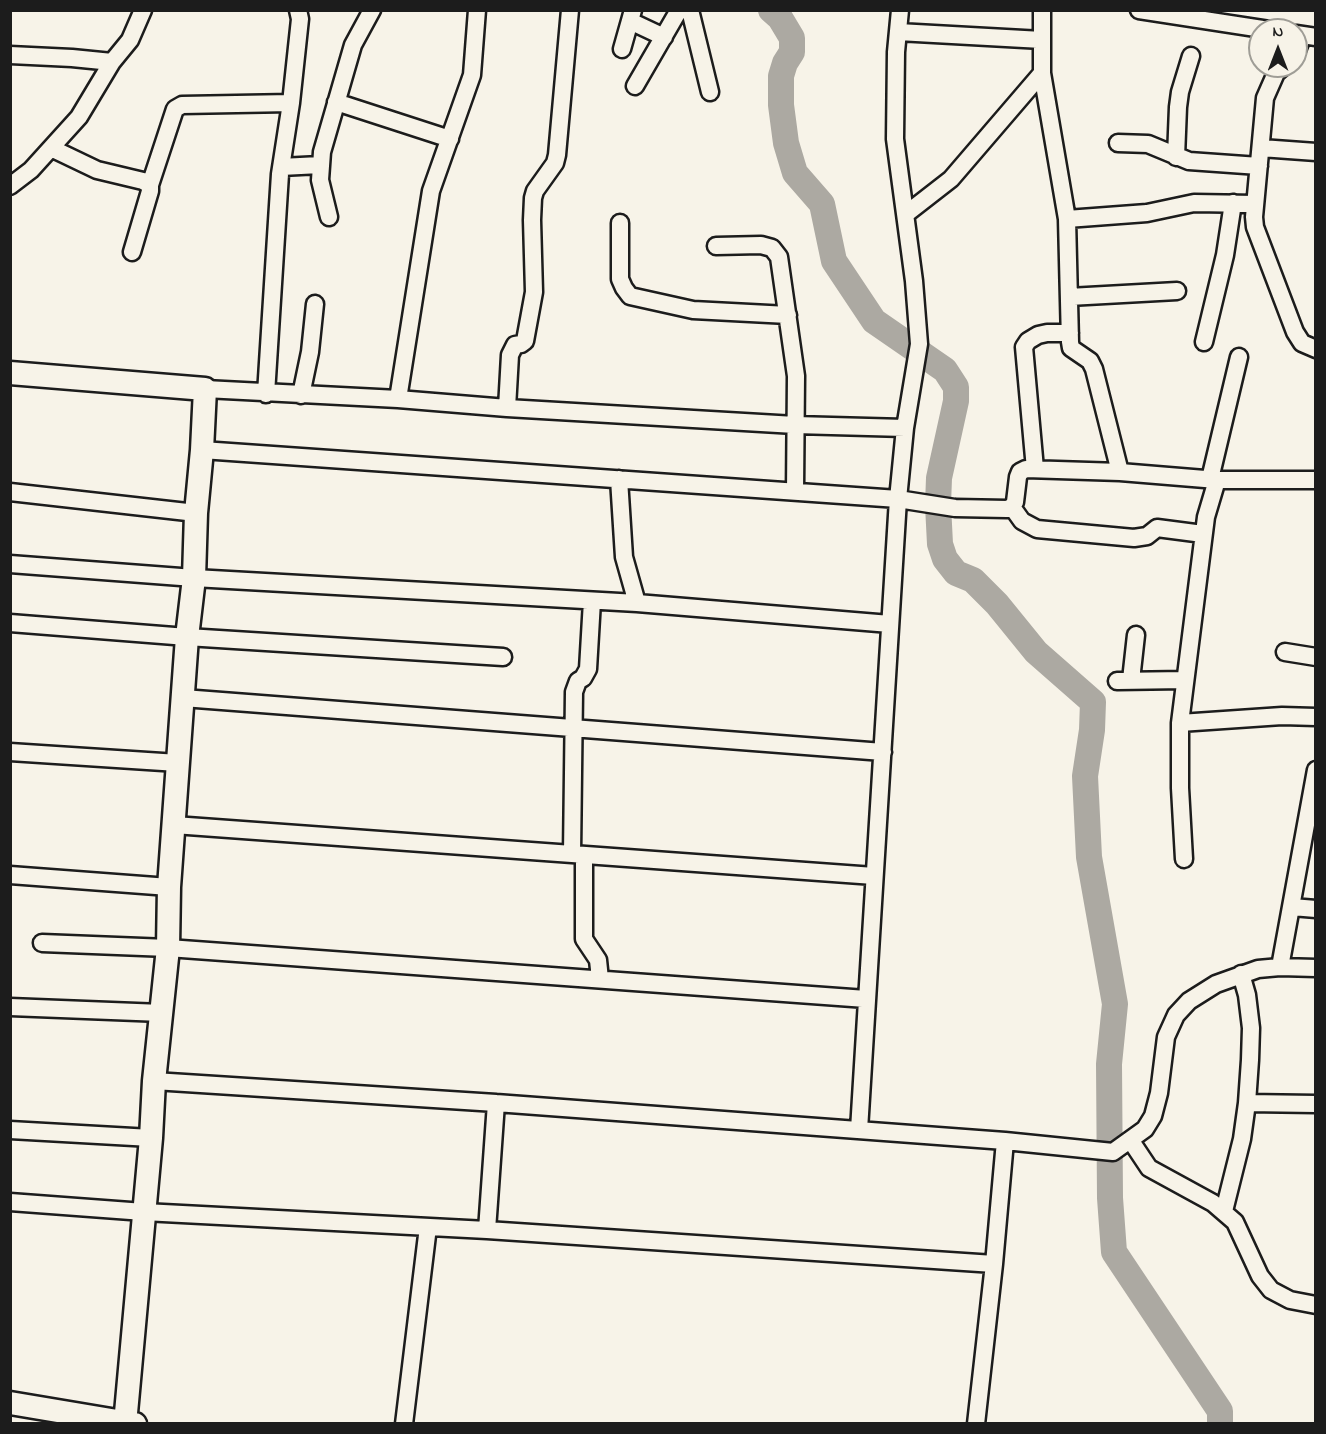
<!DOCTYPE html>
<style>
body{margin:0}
#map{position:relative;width:1326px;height:1434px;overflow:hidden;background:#f7f3e8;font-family:"Indie Flower",sans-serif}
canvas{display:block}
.frame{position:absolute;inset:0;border:12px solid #1c1c1c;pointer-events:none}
.north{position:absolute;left:1248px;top:18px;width:60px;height:60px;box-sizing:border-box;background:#f7f3e8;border:2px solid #9f9d96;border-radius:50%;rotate:0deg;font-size:16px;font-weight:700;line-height:24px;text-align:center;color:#1c1c1c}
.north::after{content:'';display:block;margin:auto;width:21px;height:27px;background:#1c1c1c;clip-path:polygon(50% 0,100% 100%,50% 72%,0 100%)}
</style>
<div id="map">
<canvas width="1326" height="1434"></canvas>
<div class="frame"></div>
<div class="north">N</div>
</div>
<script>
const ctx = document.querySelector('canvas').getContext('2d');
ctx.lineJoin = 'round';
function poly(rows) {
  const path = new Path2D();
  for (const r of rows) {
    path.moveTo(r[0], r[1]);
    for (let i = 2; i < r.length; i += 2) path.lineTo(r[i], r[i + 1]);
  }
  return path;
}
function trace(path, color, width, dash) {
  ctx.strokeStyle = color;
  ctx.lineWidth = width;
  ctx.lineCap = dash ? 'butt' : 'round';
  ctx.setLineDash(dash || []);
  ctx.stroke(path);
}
trace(poly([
 [771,10,780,18,792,38,792,52,785,63,781,76,781,105,786,143,795,173,822,204,834,261,874,321,945,370,956,387,956,401,939,478,938,505,940,544,945,559,956,573,973,580,997,604,1036,652,1093,702,1092,730,1085,776,1089,857,1115,1004,1109,1064,1110,1198,1114,1252,1220,1411,1220,1424]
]), '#aca9a2', 26);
const street = poly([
 [690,10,710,92],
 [1042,10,1042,73,1067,219],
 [1139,10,1269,30],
 [630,21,664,37],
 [898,32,1042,40],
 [1296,34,1316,37],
 [622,49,633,10],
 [1296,53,1303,35],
 [10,55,72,58,112,62],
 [1284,66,1276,73,1265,98,1254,217,1255,227,1295,332,1302,343,1316,349],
 [635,86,679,10],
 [336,102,450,139],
 [1118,143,1148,144,1189,161,1259,166],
 [51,148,97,170,143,181,150,185,150,191,132,252],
 [1261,148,1316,152],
 [1176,157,1178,107,1180,92,1191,56],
 [281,167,320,165],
 [150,185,175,109,182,105,291,103],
 [10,186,31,170,79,117,112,62,130,40,143,10],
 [906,214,951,179,1042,73],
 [329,217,320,180,322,152,353,45,372,10],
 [620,223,620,279,624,288,630,296,693,310,788,315],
 [716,246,761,245,772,248,779,257,796,376,795,491],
 [1069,297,1177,291],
 [1204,342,1225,255,1233,203],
 [205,389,398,399,507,408,795,425,905,428],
 [266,394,280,174,291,103,300,19,298,10],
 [301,395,310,352,315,304],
 [398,399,431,191,472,75,477,10],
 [507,408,510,355,515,345,521,344,525,341,534,292,532,220,533,198,535,191,555,163,557,155,570,10],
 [202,450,898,499,955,508,1007,509,1012,507,1015,502,1018,477,1020,472,1026,469,1120,472,1217,480,1316,480],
 [1035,469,1024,347,1028,341,1038,335,1047,333,1070,333],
 [1120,472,1094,369,1090,361,1071,348,1070,342,1067,219,1147,213,1194,203,1255,204],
 [619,479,624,557,637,603],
 [1210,479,1239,357],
 [10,492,196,513],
 [1012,507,1022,521,1037,529,1134,538,1147,536,1157,528,1203,534],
 [10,564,194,578,637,603,890,624],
 [10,623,187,637,503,657],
 [1285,652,1316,657],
 [1131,680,1136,635],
 [1117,681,1185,680],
 [183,698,883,752],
 [1180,723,1282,716,1316,717],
 [10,752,178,763],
 [174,825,874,876],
 [572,854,574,692,578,681,583,678,588,669,592,601],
 [584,855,584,939,598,960,600,979],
 [1184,859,1180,788,1180,723,1206,517,1217,480],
 [10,875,169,887],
 [1292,907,1316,909],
 [42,943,168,948,866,999],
 [1280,967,1316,770],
 [10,1007,162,1013],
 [154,1081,496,1103,1005,1141,1113,1152,1145,1129,1153,1116,1159,1093,1166,1037,1176,1015,1189,1001,1216,984,1258,969,1280,967,1316,968],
 [1247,1103,1316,1104],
 [10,1130,151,1138],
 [859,1130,898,499,905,428,919,344,914,281,895,139,896,52,900,10],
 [1131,1141,1149,1168,1213,1203,1235,1222,1260,1276,1271,1290,1290,1300,1316,1305],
 [10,1202,144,1212,487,1230,994,1264],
 [1224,1211,1242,1139,1247,1103,1250,1060,1251,1028,1247,995,1241,974],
 [487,1230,496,1103],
 [404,1424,428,1227],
 [976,1424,994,1264,1005,1141]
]);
const secondary = poly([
 [10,373,205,389,202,450,196,513,194,578,187,637,169,887,168,948,154,1081,151,1138,125,1424],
 [10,1403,135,1424]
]);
trace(street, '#1c1c1c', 21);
trace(secondary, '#1c1c1c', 27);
trace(street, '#f7f3e8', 16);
trace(secondary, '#f7f3e8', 22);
</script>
